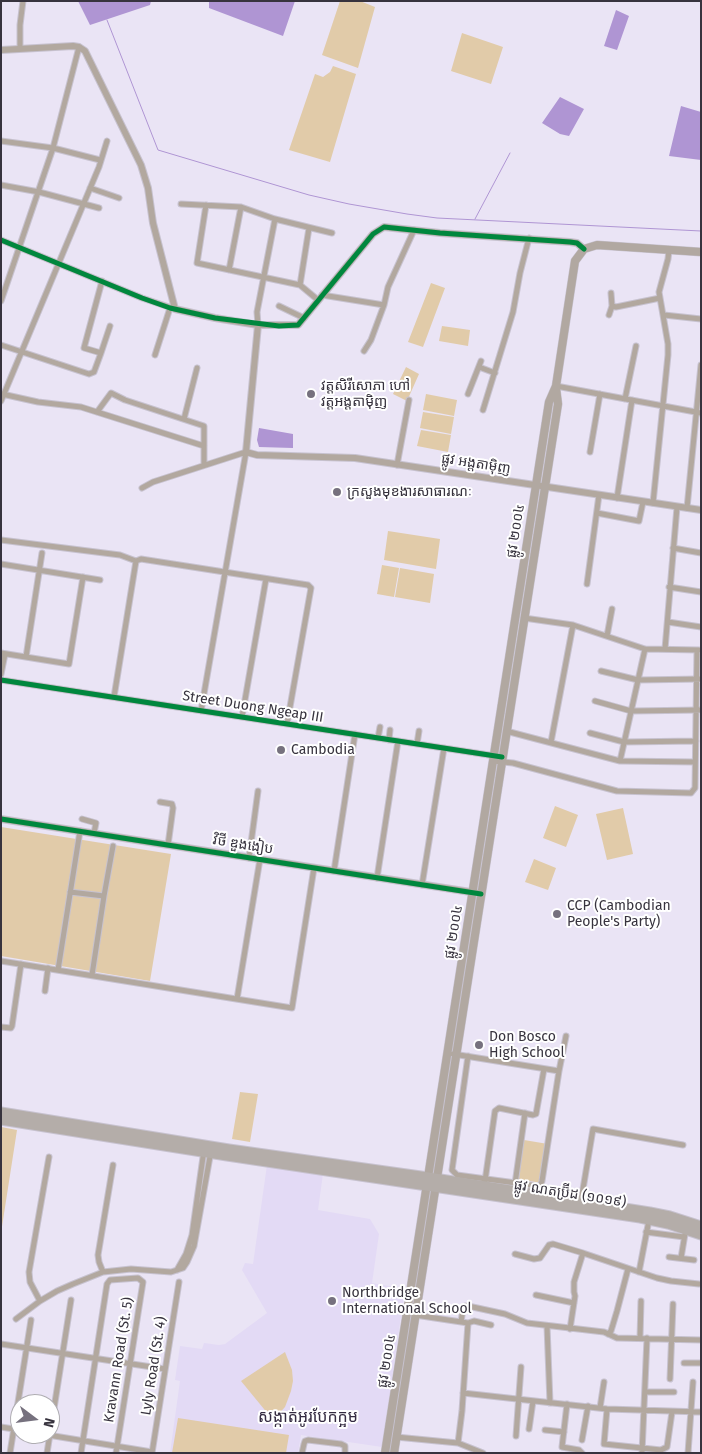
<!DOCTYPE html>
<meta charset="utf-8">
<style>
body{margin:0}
#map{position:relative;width:702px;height:1454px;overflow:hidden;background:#eae4f5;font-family:"Fira Sans",sans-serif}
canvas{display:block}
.frame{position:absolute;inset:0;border:2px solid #37333e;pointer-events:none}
.north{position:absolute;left:10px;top:1394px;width:50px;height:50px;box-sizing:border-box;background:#fff;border:1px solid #afadb2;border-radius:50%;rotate:105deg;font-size:14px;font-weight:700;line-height:20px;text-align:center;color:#37333e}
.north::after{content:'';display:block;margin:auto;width:18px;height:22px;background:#76717e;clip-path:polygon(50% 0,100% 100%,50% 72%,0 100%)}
</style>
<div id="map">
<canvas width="702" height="1454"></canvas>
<div class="frame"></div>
<div class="north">N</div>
</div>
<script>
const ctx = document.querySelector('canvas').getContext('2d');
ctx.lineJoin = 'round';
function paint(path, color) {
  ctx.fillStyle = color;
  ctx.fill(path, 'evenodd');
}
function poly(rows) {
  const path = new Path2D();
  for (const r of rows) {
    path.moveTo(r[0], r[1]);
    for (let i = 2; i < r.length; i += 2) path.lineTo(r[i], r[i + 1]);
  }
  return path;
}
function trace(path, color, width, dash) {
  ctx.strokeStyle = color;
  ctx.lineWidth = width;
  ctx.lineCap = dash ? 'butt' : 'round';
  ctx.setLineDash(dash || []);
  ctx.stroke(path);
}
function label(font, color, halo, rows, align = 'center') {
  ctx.font = font + ' "Fira Sans","Noto Sans Khmer",sans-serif';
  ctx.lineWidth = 4;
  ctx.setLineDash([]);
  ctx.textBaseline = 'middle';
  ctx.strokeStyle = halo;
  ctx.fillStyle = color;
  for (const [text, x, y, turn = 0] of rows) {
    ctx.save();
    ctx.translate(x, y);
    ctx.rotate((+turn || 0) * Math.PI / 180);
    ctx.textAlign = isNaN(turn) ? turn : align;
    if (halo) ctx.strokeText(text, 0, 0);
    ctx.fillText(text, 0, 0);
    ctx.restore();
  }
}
paint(poly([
 [267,1165,323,1174,318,1210,370,1219,379,1234,372,1283,405,1289,382,1447,301,1435,298,1453,170,1453,180,1381,175,1380,180,1346,202,1349,204,1343,219,1345,225,1344,267,1313,242,1270,245,1263,253,1264]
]), '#e3daf5');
paint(poly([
 [340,1,360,1,375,7,358,68,322,55],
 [462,33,503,47,491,84,451,71],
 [333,66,356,74,330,162,289,150,315,74,323,77,330,72],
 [431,283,445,288,423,347,408,342],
 [442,326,470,330,468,346,439,341],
 [406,367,419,374,407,401,393,394],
 [426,394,457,400,454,416,423,410],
 [423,412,454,417,451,434,420,428],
 [421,430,451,435,448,452,417,446],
 [388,531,440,539,436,569,384,560],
 [382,565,399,568,394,597,377,594],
 [400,568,434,574,430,603,395,597],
 [555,806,578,815,566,847,543,838],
 [623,808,633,854,607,860,596,814],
 [1,827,171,854,150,981,1,956],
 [534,859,556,868,548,890,525,882],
 [240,1092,258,1094,250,1142,232,1139],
 [1,1127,17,1130,1,1233],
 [524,1140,548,1144,541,1183,518,1179],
 [285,1352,292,1370,293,1381,291,1391,285,1407,273,1420,241,1381],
 [178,1418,289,1435,286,1453,172,1453]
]), '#e1cba9');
paint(poly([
 [78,1,151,1,150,5,90,25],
 [209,1,295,1,283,36,209,8],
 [616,10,629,16,617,50,604,46],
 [560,97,584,109,569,136,560,134,542,123],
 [681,106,701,112,701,160,669,156],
 [259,428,293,434,293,448,259,447,257,440]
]), '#af95d3');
trace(poly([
 [107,20,158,150,309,195,349,204,407,214,437,218,701,231],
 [475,219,510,153]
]), '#af95d3', 1);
const minor = poly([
 [20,48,20,25,23,1],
 [1,141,53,148,100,160],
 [1,185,39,192,99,208],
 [90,188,119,198],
 [181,204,241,207,275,219,332,233],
 [206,205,197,263,300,285,318,300],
 [1,240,142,298,175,309],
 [229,270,241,207],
 [102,281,84,348,101,353,110,326],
 [300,285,309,228],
 [611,293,612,306,616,307,660,298],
 [322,295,384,305],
 [1,301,53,148,79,47],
 [279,306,304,318],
 [609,315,612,306],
 [664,315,701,319],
 [258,325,257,312,275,219],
 [1,345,89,374,94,372,101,353],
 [364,351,371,340,384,305,388,287,414,230],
 [155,355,170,308],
 [479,367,495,373],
 [556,386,701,413],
 [2,394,38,402,81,407,204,446],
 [468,394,481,361],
 [625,399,636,346],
 [1,401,99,167,107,141],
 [483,410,513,312,520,273,529,238],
 [97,412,111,393,125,400,204,426,204,465],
 [184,419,197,368],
 [590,452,600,394],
 [397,465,409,400],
 [142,488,153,482,246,452,201,711],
 [617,498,632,400],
 [653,503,668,355,668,344,659,292,668,259,669,250],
 [687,508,701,365],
 [597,513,639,521,643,502],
 [1,540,120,555,136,561,141,559,308,585,311,588,287,724],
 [673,548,701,553],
 [1,564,100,580],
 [587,584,599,495],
 [669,587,701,592],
 [524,618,573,625,645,649,699,650],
 [668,622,701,627],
 [607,636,612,609],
 [665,649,677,507],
 [1,653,69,664,83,577],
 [26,657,42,553],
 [601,671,638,680,701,679],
 [1,674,5,654],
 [1,680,502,757],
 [114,697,136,561],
 [595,701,631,711,701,710],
 [242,717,266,579],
 [506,731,620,761,695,762],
 [590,733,624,742,696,741],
 [378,738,380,727],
 [389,740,390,730],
 [551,742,573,625],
 [417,744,419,731],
 [493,761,513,763,617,791,691,793,695,788,697,650],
 [620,761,645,649],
 [160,802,172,804,173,808,168,845],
 [82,819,96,823,94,833],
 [249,858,258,791],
 [334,871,355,734],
 [377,878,398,741],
 [422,885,444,748],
 [70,892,104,896,113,846],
 [1,961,292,1008,314,868],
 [58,970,80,831],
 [92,975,104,896],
 [45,991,48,968],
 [237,999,260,859],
 [1,1027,11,1028,12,1026,21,964],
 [453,1054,559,1071],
 [468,1056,452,1170,457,1175,538,1186,541,1185,542,1181,559,1071,566,1036],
 [485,1181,495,1111,499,1108,533,1115,536,1114,544,1069],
 [515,1184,525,1113],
 [581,1201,593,1129,683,1145],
 [646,1232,684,1237],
 [515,1254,534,1259,540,1258,549,1245,553,1244,583,1253,657,1278,671,1281,699,1284],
 [669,1257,694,1260],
 [681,1258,685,1234],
 [177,1270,186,1254,192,1235,204,1150],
 [103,1272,99,1262,98,1255,113,1165],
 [639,1272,649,1220],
 [536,1295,574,1303],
 [40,1301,30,1282,29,1272,49,1157],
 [415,1315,468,1323,474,1321,491,1325],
 [16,1319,40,1301,57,1291,73,1284,103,1272,131,1269,171,1272,183,1268,187,1262,194,1246,211,1151],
 [461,1322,463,1309,465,1306,468,1306,505,1314,527,1323,604,1332,617,1338,701,1340],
 [547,1326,550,1403],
 [570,1329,575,1296,574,1292,574,1282,583,1253],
 [608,1334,611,1331,617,1311,628,1269],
 [640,1338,641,1301],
 [1,1344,165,1369],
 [684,1363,701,1363],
 [670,1379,673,1304],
 [645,1392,674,1392],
 [463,1393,607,1409,701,1412],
 [567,1404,562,1447,579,1450,582,1453],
 [600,1408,604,1382],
 [607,1409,604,1444,661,1450,667,1447,672,1412],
 [1,1427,20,1430],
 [529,1429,533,1401],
 [545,1430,564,1432],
 [42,1434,152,1452],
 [516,1436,521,1367],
 [396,1437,458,1443,483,1453],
 [582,1440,588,1406],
 [458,1443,462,1411,468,1323],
 [10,1453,31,1320],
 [47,1453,71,1300],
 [81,1453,107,1284,110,1280,138,1278,143,1282,116,1453],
 [152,1453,179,1282],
 [302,1453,304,1444,305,1441,308,1440,341,1444,345,1446,345,1453],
 [642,1453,647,1338],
 [688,1453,693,1382]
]);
const tertiary = poly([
 [1,50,73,46,79,47,85,51,141,165,148,188,153,223,175,309,215,318,258,325,298,325,373,234,384,227,440,233,570,242,577,243,584,249],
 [258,325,246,452,257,455,355,458,701,510],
 [1,819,477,893]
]);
const secondary = poly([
 [385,1453,549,402,556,386,575,261,584,249,597,245,701,252],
 [394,1453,558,404,556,388]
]);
const primary = poly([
 [1,1112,229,1149,428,1177,650,1212,670,1216,701,1226],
 [1,1120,227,1156,640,1218,668,1224,701,1235]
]);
trace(minor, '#c7c2cf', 7);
trace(tertiary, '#c7c2cf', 8);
trace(secondary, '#c7c2cf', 9);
trace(primary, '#c7c2cf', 11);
trace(minor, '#b2a89f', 5);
trace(tertiary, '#b2a89f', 6);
trace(secondary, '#b1a8a1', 8);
trace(primary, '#b4ada9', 9);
trace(poly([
 [1,240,142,298,170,308,215,318,279,326,298,325,373,234,384,227,440,233,570,242,577,243,584,249],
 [1,680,502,757],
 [1,819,481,894]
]), '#00873e', 5);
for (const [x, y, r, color] of [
 [311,394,5,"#76717e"],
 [337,492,5,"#76717e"],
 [281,750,5,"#76717e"],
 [557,914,5,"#76717e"],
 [479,1045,5,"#76717e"],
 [332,1301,5,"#76717e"]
]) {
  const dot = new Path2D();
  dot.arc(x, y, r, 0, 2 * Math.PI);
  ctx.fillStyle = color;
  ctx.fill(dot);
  trace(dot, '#fff', 2);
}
label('14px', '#37333e', '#fff', [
 ["វត្តសិរីសោភា ហៅ",321,386],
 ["វត្តអង្តតាម៉ិញ",321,402],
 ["ក្រសួងមុខងារសាធារណៈ",347,492],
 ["Cambodia",291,750],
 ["CCP (Cambodian",567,906],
 ["People's Party)",567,922],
 ["Don Bosco",489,1037],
 ["High School",489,1053],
 ["Northbridge",342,1293],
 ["International School",342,1309]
], 'left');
label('14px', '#37333e', '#fff', [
 ["ផ្លូវ អង្តតាម៉ិញ",476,464,9],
 ["ផ្លូវ ២០០៤",516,531,-81],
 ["Street Duong Ngeap III",253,707,9],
 ["វិថី ឌួងងៀប",243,845,9],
 ["ផ្លូវ ២០០៤",454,932,-81],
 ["ផ្លូវ ណតប្រ៊ីដ (១០១៩)",570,1194,9],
 ["Kravann Road (St. 5)",119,1360,-81],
 ["ផ្លូវ ២០០៤",387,1361,-81],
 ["Lyly Road (St. 4)",154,1366,-81]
]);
label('16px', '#342b41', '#fff', [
 ["សង្កាត់អូរបែកក្អម",308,1418]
]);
</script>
